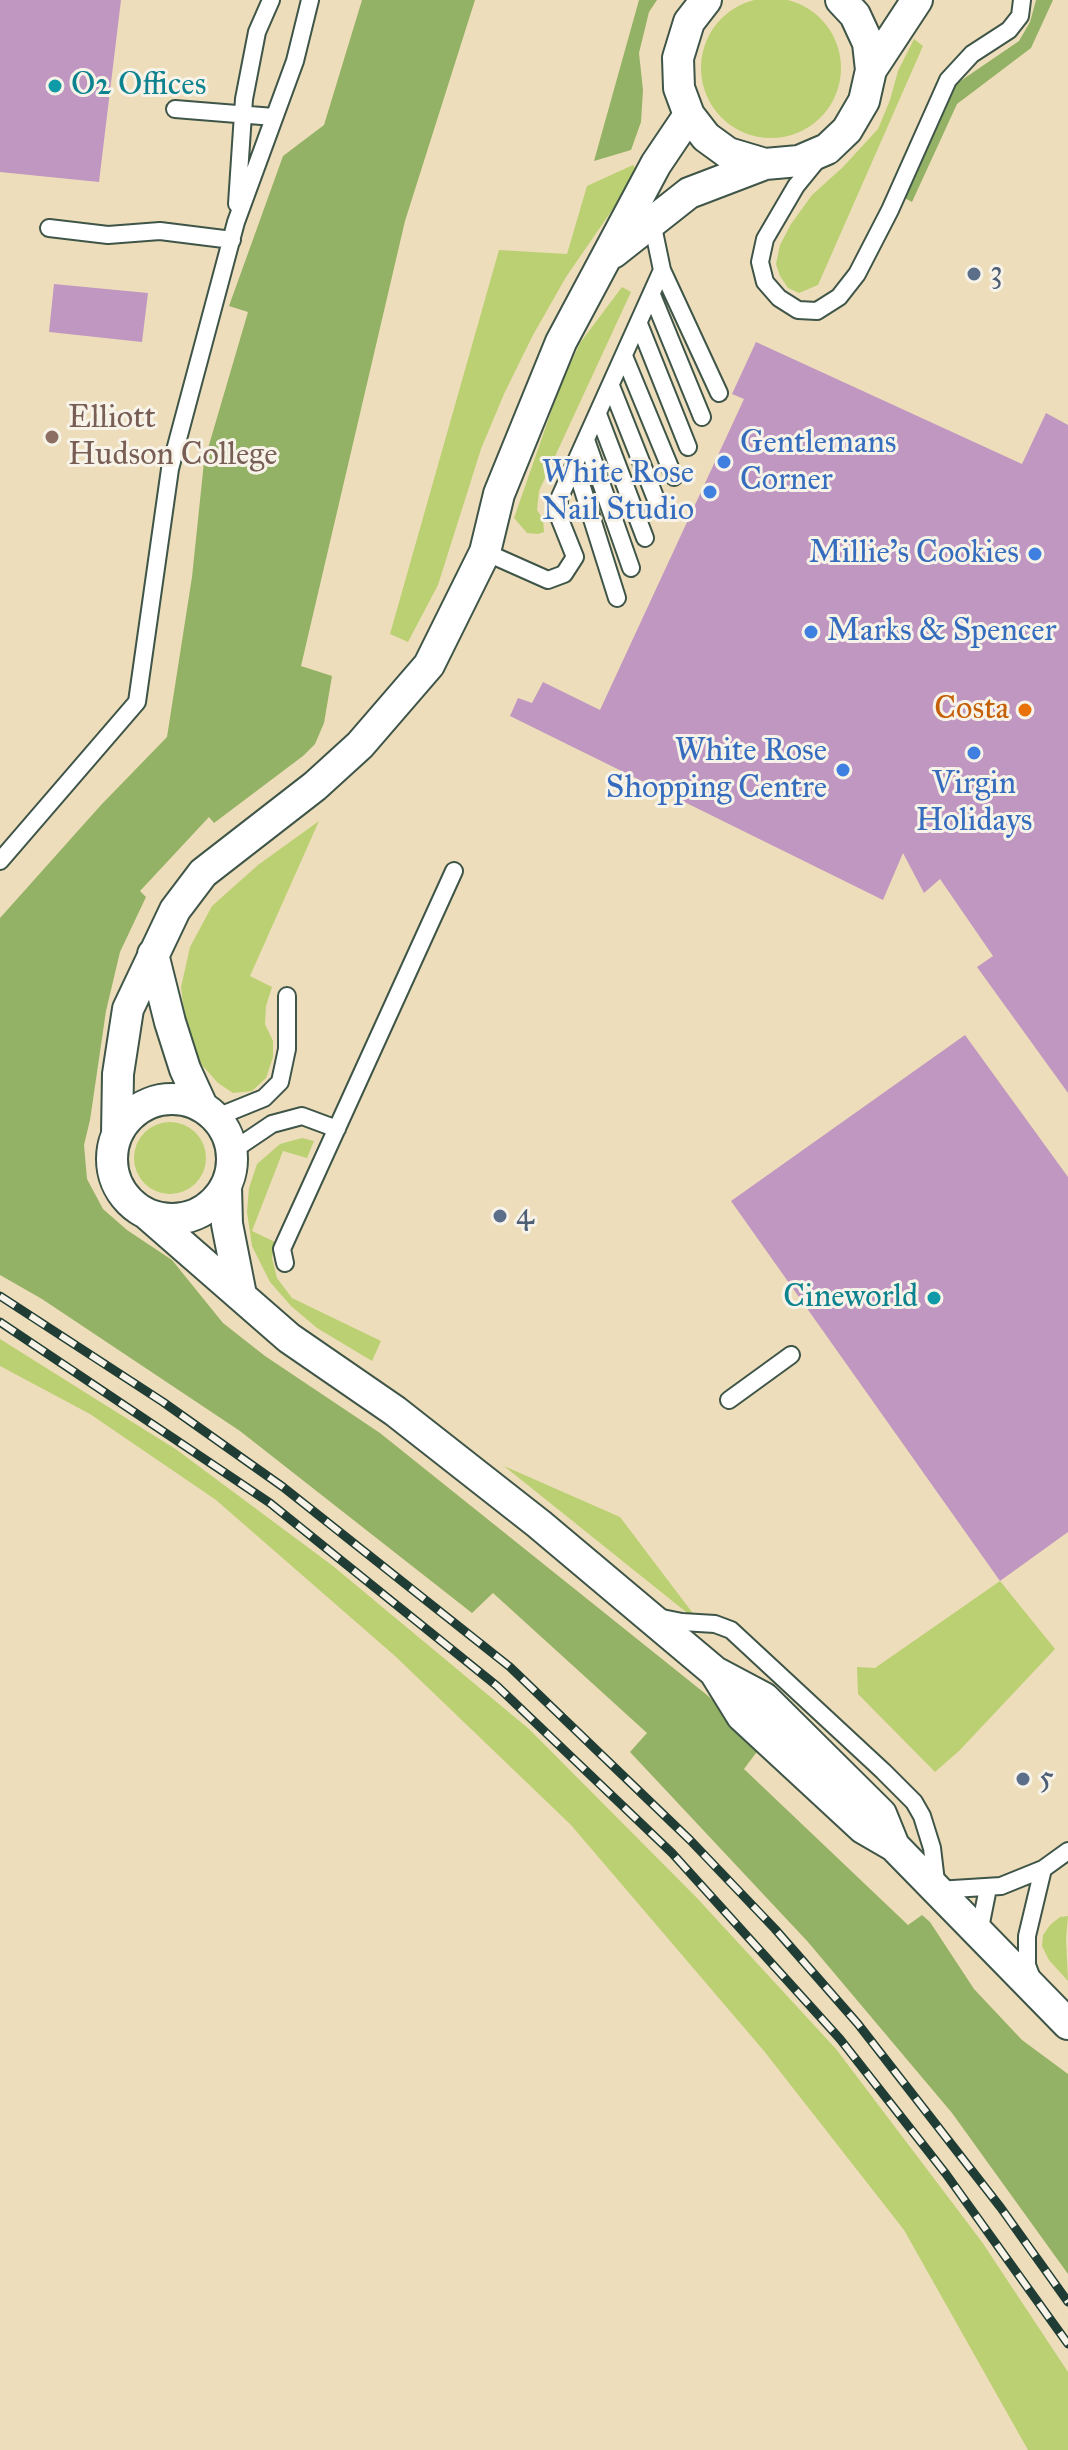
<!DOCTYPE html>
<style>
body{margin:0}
canvas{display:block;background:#edddba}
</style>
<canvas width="1068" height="2450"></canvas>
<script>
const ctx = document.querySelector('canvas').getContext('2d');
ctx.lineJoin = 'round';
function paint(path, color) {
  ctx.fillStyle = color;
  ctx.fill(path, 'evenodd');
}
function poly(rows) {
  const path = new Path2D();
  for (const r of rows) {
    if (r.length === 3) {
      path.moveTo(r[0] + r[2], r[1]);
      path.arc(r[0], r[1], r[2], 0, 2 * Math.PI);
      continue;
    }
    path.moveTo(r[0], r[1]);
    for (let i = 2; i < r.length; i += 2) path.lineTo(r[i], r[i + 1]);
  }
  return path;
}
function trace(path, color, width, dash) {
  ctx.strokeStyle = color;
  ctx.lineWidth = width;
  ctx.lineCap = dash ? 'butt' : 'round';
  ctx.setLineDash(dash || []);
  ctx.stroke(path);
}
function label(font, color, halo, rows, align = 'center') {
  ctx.font = font + ' "IM FELL Great Primer",serif';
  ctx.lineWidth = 6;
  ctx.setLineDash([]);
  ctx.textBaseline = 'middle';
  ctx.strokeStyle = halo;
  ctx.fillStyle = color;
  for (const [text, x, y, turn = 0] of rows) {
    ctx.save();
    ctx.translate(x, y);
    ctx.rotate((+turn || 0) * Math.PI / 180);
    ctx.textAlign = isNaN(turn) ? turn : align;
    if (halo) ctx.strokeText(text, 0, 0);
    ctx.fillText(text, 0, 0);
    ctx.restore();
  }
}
paint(poly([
 [771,68,70],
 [914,39,923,46,818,285,799,293,788,288,780,276,776,264,780,245,791,224,812,195,843,167,878,129,890,100,898,71],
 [633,165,636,169,628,187,566,277,533,335,504,394,481,449,438,585,408,642,390,634,499,250,567,254,587,186],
 [622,287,631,292,539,491,537,510,543,519,544,532,538,534,527,533,514,518,560,386,580,343],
 [319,821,250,976,272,987,266,1006,265,1024,273,1041,273,1057,266,1078,252,1091,233,1093,218,1083,201,1064,186,1029,181,987,190,947,212,906,258,865],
 [170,1158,36],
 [302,1138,314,1141,307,1158,283,1151,252,1231,275,1242,272,1258,277,1278,292,1298,381,1341,372,1361,317,1328,291,1306,270,1282,252,1246,247,1212,249,1188,257,1164,280,1144],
 [0,1339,177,1450,333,1566,529,1729,697,1898,836,2049,982,2242,1068,2372,1068,2450,1028,2450,904,2230,764,2051,571,1825,395,1656,216,1500,90,1414,0,1366],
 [504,1466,620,1517,701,1624],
 [1000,1581,1055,1649,959,1751,935,1772,858,1694,857,1667,875,1668],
 [1068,1916,1066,1938,1068,1981,1049,1960,1042,1946,1043,1935,1050,1925,1060,1917]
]), '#bbd073');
paint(poly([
 [362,0,475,0,405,221,301,666,332,676,324,723,315,744,303,756,214,823,209,817,140,891,146,897,120,952,106,1011,90,1120,84,1145,87,1179,103,1209,127,1230,172,1260,223,1323,265,1356,380,1433,707,1695,762,1745,744,1769,908,1925,922,1915,930,1922,974,1989,1022,2040,1068,2074,1068,2274,952,2113,808,1942,630,1752,647,1733,493,1593,472,1613,240,1431,42,1299,0,1275,0,918,101,805,167,737,192,577,204,462,248,312,229,306,283,156,324,125],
 [639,0,657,0,649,12,639,53,643,90,641,122,631,150,594,161],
 [1036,0,1053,0,1031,48,957,104,912,202,903,197,956,84,1019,41,1030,22]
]), '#94b265');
paint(poly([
 [0,0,121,0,99,182,0,172],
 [54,284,148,293,142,342,49,332],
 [756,342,1022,464,1046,413,1068,425,1068,1093,977,967,993,956,940,879,924,893,903,853,883,900,510,716,518,698,532,703,543,682,600,710,744,399,732,394],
 [965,1035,1068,1177,1068,1532,1000,1581,731,1201]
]), '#c097c1');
const lane = poly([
 [175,109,274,117],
 [818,159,796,186,765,239,760,262,765,282,779,298,798,310,817,311,839,297,857,274,890,210,948,80,972,54,1009,30,1020,16,1022,0],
 [237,204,244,99,257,32,271,0],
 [49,228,108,235,160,231,232,240],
 [662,270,719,393],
 [652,295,702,417],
 [639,324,688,447],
 [624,356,674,477],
 [611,386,659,507],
 [598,414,645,538],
 [586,440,631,568],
 [575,465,617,598],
 [485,552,548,580,564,574,575,557,559,517,559,499,662,270,652,222],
 [0,861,137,702,170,469,236,222,295,61,310,0],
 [217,1117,264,1098,280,1082,287,1049,287,996],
 [232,1151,272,1124,302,1116,337,1129],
 [285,1263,282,1249,454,871],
 [729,1400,791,1355],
 [657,1617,682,1622,715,1624,731,1630,883,1771,914,1802,922,1816,932,1848,937,1890,1001,1886,1043,1869,1068,1851],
 [979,1933,988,1888],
 [1033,1981,1027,1965,1027,1936,1043,1869]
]);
const street = poly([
 [706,0,689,22,678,58,679,88,689,115,706,137,728,153,765,164],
 [871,70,917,0],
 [613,253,689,193,765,164,799,161,827,149,847,130,864,101,871,70,868,43,855,15,841,0],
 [153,954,170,1022,185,1069,202,1106],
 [172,1159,60],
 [117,1134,118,1074,128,1009,175,910,203,873,315,786,360,745,429,665,485,552,499,494,561,342,656,164,689,115],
 [226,1187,227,1224,241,1295],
 [148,1215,289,1338,395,1411,539,1524,715,1672,764,1698,881,1814,894,1846],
 [716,1674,742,1716,863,1828,894,1846,1068,2024]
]);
trace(lane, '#3e5548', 20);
trace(street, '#3e5548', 34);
trace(lane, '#fff', 16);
trace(street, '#fff', 30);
const rail = poly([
 [0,1296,163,1402,283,1487,510,1667,690,1840,775,1929,858,2024,1001,2208,1068,2302],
 [0,1322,270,1503,497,1686,672,1853,840,2039,946,2174,1068,2344]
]);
trace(rail, '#1f3d34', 9);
trace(rail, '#f7f3e8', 6, [18]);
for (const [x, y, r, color] of [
 [55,86,8,"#0f9aa8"],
 [974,274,8,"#5c6f8a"],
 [52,437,8,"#8d6e63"],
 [724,462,8,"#3f7fe0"],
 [710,492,8,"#3f7fe0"],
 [1035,554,8,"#3f7fe0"],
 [811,632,8,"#3f7fe0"],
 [1025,710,8,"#e8710a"],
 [974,753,8,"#3f7fe0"],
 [843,770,8,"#3f7fe0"],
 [500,1216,8,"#5c6f8a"],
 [934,1298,8,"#0f9aa8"],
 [1023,1779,8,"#5c6f8a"]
]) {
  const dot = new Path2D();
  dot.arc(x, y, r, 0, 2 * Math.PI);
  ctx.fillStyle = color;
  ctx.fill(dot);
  trace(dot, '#f7f3e8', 3);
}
label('32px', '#0d838f', '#f7f3e8', [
 ["O2 Offices",71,86],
 ["Cineworld",918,1298,"right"]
], 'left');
label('32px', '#4e5e75', '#f7f3e8', [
 ["3",990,274],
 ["4",516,1216],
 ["5",1039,1779]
], 'left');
label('32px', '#785e54', '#f7f3e8', [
 ["Elliott",68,419],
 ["Hudson College",68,456]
], 'left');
label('32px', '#366cbe', '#f7f3e8', [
 ["Gentlemans",740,444,"left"],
 ["Corner",740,481,"left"],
 ["White Rose",694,474],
 ["Nail Studio",694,511],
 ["Millie's Cookies",1019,554],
 ["Marks & Spencer",827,632,"left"],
 ["White Rose",827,752],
 ["Shopping Centre",827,789],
 ["Virgin",974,785,"center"],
 ["Holidays",974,822,"center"]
], 'right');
label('32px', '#c56008', '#f7f3e8', [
 ["Costa",1009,710]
], 'right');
</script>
